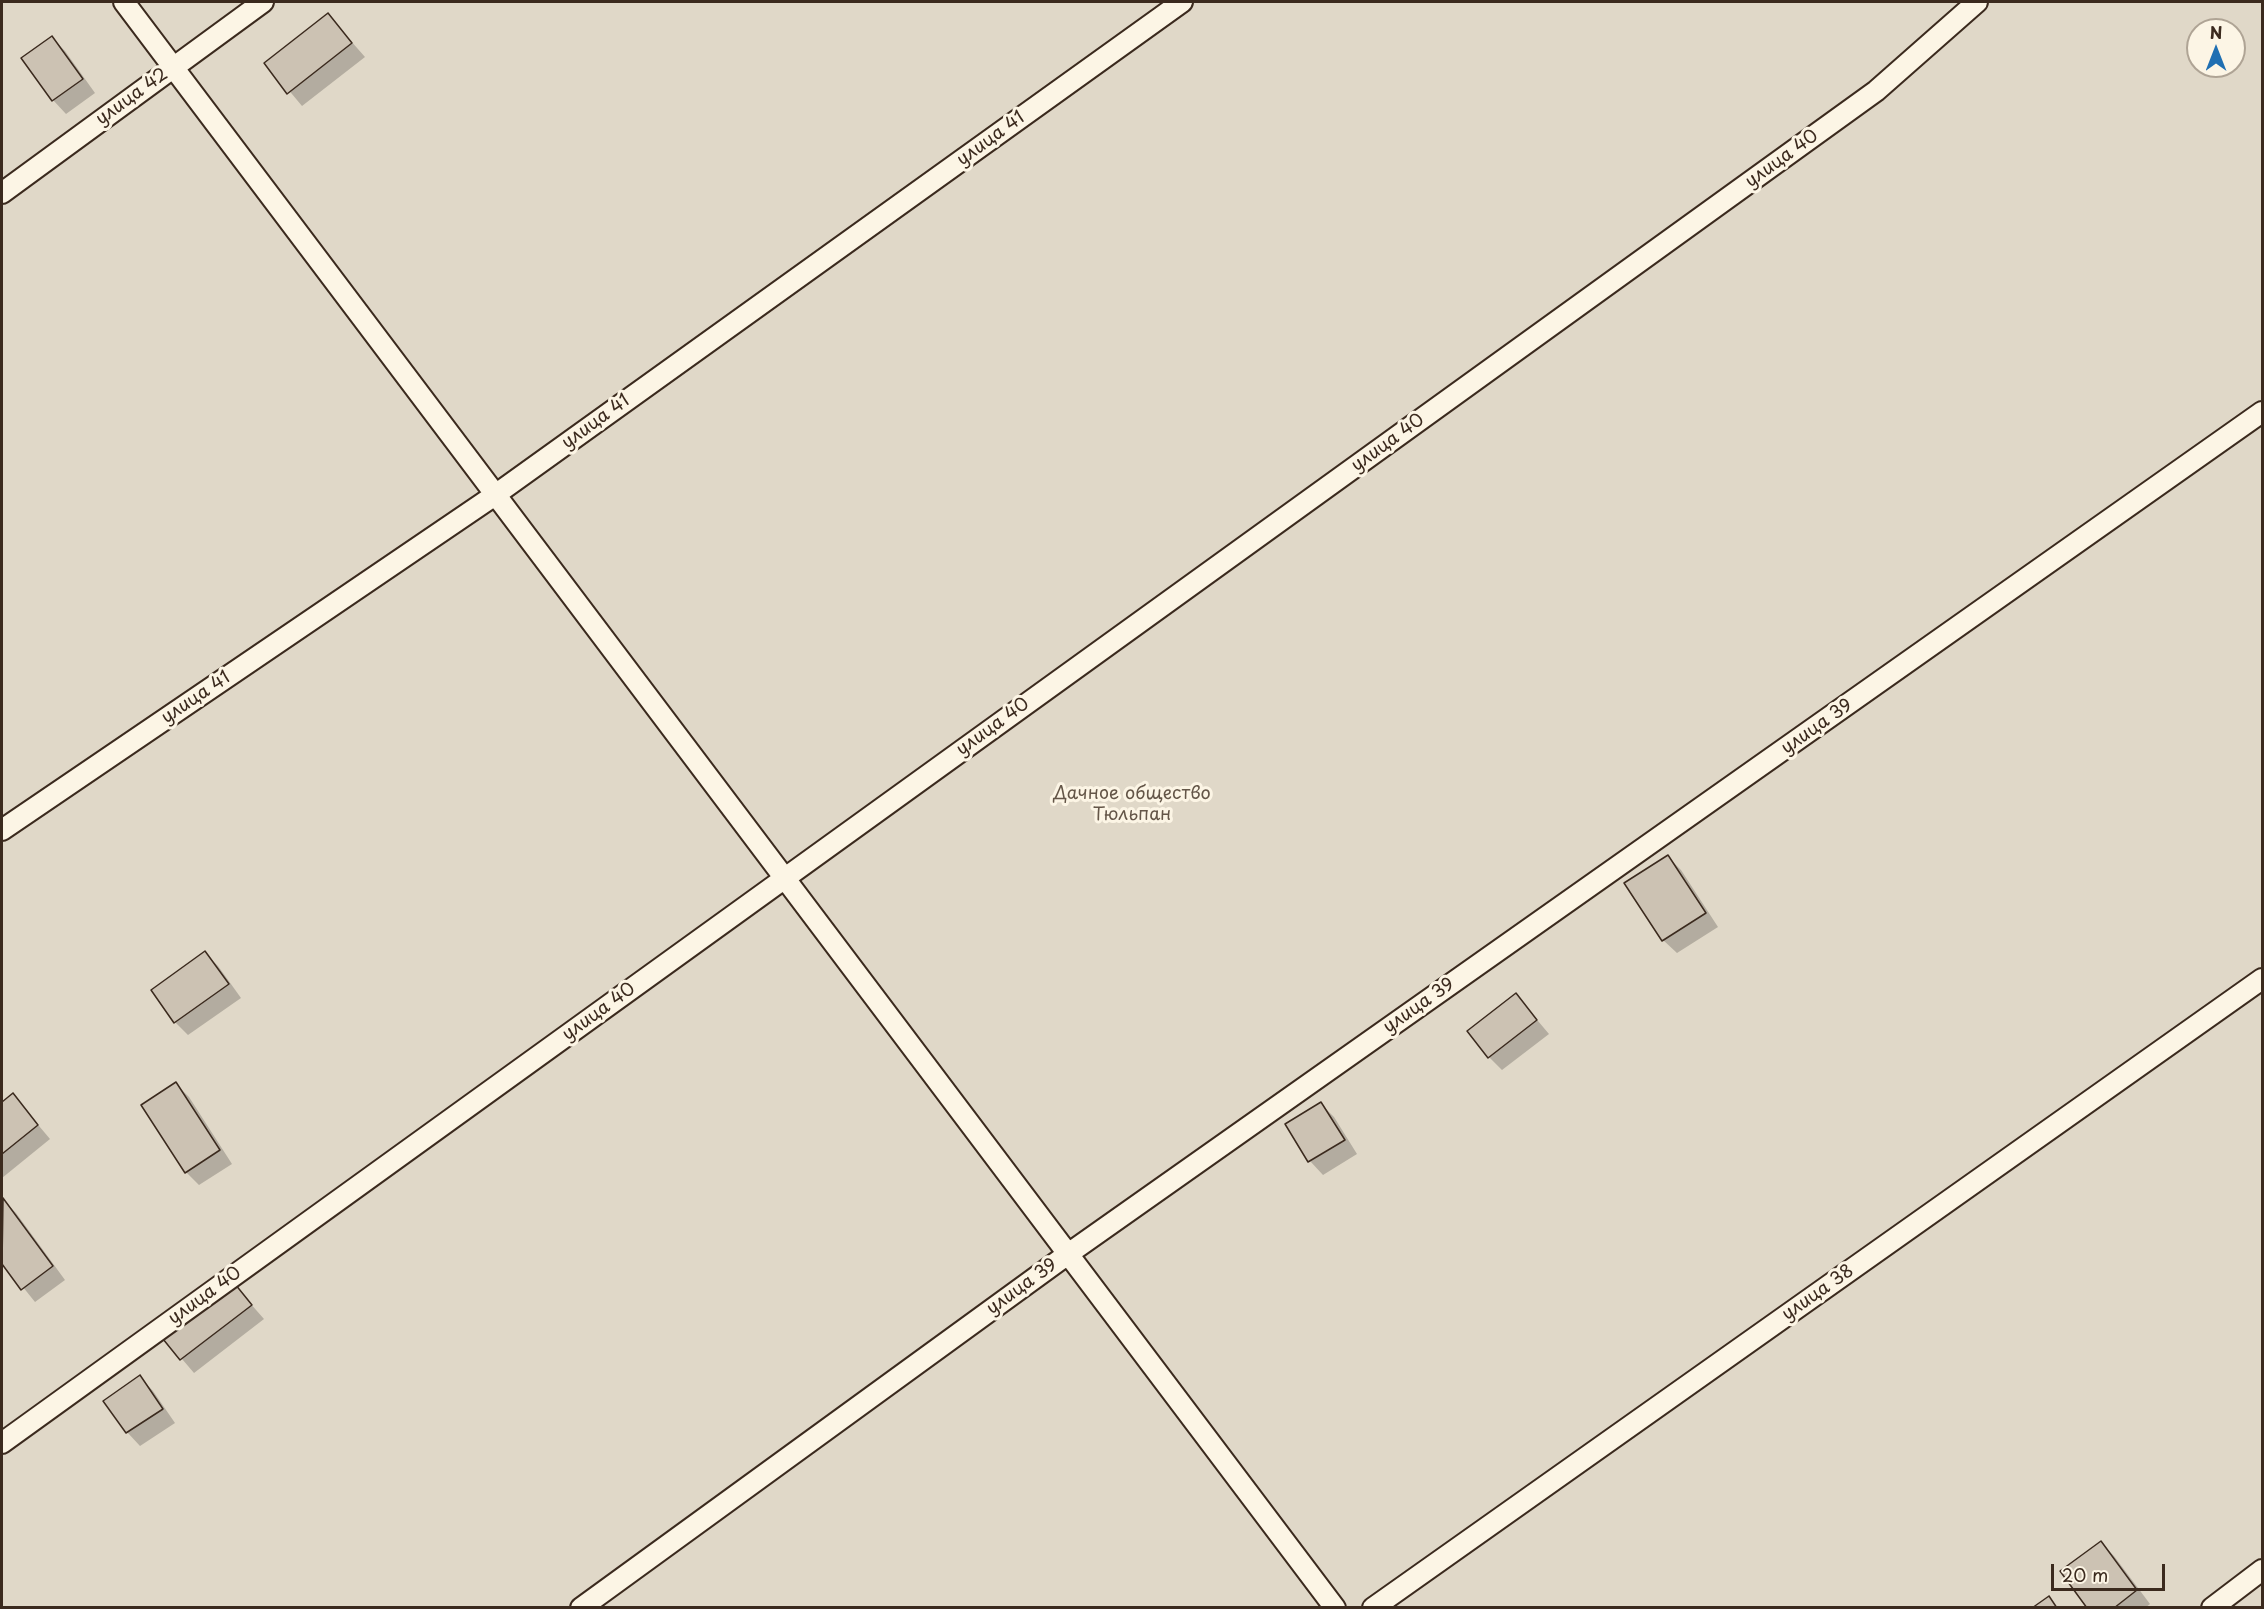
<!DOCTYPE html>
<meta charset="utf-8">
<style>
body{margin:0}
#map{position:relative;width:2264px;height:1609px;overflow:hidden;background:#fcf5e5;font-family:"Playpen Sans",sans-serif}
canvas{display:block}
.frame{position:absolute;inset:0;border:3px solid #3b2a1e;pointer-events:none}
.north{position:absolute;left:2186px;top:18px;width:60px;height:60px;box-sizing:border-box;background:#fcf5e5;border:2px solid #afa495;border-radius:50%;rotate:0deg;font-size:16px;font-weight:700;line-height:24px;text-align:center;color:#3b2a1e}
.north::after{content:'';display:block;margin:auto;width:21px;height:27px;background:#1f6fb2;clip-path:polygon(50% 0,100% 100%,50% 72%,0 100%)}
.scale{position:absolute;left:2051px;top:1564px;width:114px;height:27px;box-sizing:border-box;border:3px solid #3b2a1e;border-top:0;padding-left:8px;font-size:18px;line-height:21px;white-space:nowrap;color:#3b2a1e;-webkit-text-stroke:4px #fcf5e5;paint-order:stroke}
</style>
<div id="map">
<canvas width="2264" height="1609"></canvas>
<div class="frame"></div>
<div class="north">N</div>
<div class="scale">20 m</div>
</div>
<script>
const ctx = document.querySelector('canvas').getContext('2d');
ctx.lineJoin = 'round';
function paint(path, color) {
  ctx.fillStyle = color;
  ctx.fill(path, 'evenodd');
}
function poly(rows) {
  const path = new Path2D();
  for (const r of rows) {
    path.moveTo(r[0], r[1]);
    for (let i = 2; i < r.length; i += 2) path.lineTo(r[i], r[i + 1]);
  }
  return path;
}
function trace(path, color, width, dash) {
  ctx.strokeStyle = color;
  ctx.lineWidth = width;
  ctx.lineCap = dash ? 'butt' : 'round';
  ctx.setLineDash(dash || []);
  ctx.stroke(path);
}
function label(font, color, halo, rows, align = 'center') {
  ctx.font = font + ' "Playpen Sans",sans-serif';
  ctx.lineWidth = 6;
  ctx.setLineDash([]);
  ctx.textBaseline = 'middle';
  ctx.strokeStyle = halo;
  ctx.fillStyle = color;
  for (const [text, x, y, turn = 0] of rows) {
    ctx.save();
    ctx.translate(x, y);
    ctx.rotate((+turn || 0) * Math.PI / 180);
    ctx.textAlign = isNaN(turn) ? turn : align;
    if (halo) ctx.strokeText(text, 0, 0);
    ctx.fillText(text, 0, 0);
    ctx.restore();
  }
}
paint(poly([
 [2,2,2262,2,2262,1607,2,1607],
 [2198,30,2234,30,2234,66,2198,66]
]), '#e0d8c8');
paint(poly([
 [328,15,365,57,302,106,266,63],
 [52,38,65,51,95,93,66,114,53,100],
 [1668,857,1681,870,1718,927,1677,953,1663,940,1626,884],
 [205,953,218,966,241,998,188,1035,175,1022],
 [1516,995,1549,1034,1502,1070,1489,1057],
 [176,1084,189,1097,232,1164,199,1185,186,1172],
 [13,1095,50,1139,2,1178,2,1104],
 [1321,1104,1334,1117,1357,1154,1323,1175,1310,1161,1287,1124],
 [3,1200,16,1213,65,1280,35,1302,2,1261],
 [235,1286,264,1319,194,1373,165,1339],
 [140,1377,153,1391,175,1423,140,1446,127,1432,105,1401],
 [2101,1543,2114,1556,2150,1604,2145,1608,2089,1608]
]), '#0003');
const building = poly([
 [328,13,352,43,287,94,264,63,328,13],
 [52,36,83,79,52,101,21,58,52,36],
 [1668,855,1706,913,1662,941,1624,883,1668,855],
 [205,951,229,984,174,1023,151,990,205,951],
 [1516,993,1537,1020,1488,1058,1467,1031,1516,993],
 [176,1082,220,1150,185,1173,141,1105,176,1082],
 [13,1093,38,1125,2,1154,2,1102,13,1093],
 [1321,1102,1345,1140,1308,1162,1285,1124,1321,1102],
 [3,1198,53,1266,21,1290,2,1264,3,1198],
 [235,1284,252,1305,180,1360,163,1339,235,1284],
 [140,1375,163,1409,126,1433,103,1401,140,1375],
 [2101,1541,2137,1590,2114,1608,2087,1608,2060,1571,2101,1541],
 [2049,1596,2057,1608,2032,1608,2049,1596]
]);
paint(building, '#ccc2b3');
trace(building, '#3b2a1e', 1.5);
const lane = poly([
 [124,2,1335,1608],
 [2,193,263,2],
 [2,830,495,495,1182,2],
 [2,1443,1876,91,1977,2],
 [581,1608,1068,1254,2262,412],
 [1373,1608,2262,979],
 [2212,1608,2262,1570]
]);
trace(lane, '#3b2a1e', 24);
trace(lane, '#fcf5e5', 20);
label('18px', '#3b2a1e', '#fcf5e5', [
 ["улица 42",132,97,-36],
 ["улица 41",991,139,-36],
 ["улица 40",1782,159,-36],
 ["улица 41",596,422,-36],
 ["улица 40",1388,443,-36],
 ["улица 41",196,698,-34],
 ["улица 40",993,727,-36],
 ["улица 39",1817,727,-35],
 ["улица 39",1419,1006,-35],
 ["улица 40",599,1012,-36],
 ["улица 39",1022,1287,-36],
 ["улица 38",1818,1293,-35],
 ["улица 40",205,1296,-36]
]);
label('18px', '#645648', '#fcf5e5', [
 ["Дачное общество",1132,794],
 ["Тюльпан",1132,815]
]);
</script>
